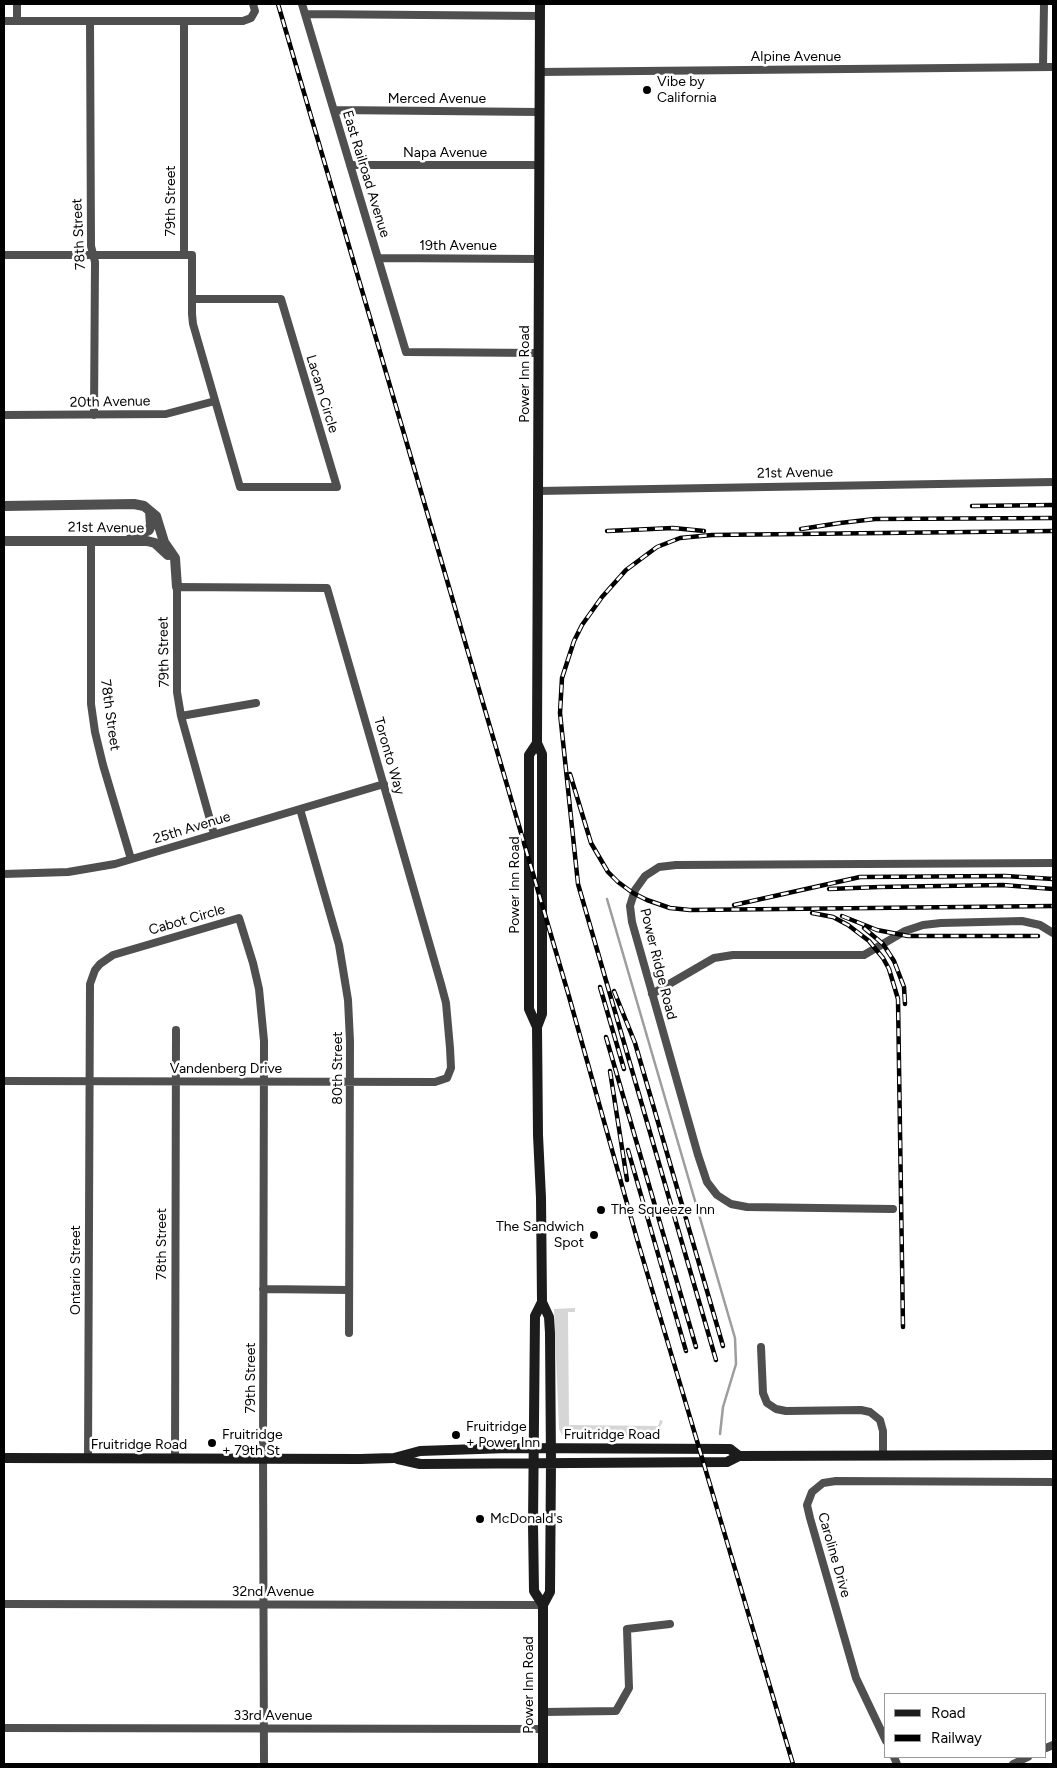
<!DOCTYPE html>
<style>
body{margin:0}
#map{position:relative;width:1057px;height:1768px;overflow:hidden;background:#fff;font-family:Figtree,sans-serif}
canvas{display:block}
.frame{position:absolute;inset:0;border:5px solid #000;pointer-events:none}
.legend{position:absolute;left:884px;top:1693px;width:162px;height:65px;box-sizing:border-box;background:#fff;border:1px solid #999;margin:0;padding:6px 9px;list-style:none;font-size:15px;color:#000}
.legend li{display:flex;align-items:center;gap:10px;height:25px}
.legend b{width:25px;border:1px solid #999}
</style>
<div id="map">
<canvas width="1057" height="1768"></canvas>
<div class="frame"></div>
<ul class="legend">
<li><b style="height:6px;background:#1c1c1c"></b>Road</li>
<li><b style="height:6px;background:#000"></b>Railway</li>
</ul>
</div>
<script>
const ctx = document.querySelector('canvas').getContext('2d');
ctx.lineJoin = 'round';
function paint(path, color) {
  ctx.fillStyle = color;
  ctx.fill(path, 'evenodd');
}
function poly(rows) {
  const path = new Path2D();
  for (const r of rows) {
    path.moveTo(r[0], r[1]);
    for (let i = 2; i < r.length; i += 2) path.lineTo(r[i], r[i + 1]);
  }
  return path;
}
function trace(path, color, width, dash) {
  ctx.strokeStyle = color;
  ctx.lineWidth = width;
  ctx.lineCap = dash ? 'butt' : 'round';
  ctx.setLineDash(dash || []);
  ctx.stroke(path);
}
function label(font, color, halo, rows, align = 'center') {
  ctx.font = font + ' Figtree,sans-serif';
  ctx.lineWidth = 5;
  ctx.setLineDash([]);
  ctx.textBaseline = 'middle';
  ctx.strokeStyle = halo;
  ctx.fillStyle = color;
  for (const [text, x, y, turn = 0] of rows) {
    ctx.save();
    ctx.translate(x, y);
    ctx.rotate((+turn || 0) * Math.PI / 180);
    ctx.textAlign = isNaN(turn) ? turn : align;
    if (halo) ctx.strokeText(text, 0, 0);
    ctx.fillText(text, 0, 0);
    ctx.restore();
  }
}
paint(poly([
 [575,1308,575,1312,568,1312,569,1425,658,1426,660,1420,663,1421,656,1436,622,1437,621,1431,610,1433,609,1437,562,1435,559,1429,554,1309]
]), '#d6d6d6');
trace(poly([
 [607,899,735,1338,736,1364,723,1407,720,1434]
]), '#9d9d9d', 2.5);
trace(poly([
 [17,4,17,21],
 [302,4,406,352,538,353],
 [305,14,540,16],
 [4,21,243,21,251,18,255,11,253,4],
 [90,21,91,246,95,262,94,415],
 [184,21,184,255],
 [1043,67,1044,4],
 [539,72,1053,67],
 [334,110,539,112],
 [350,165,539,165],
 [4,255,192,255,192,314,193,324,240,487,337,487,281,299,192,299],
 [378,258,539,259],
 [4,415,166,414,215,401],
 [538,491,1053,482],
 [91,541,91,704,95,732,103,765,131,859],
 [181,716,256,703],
 [300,809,339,945,348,1000,350,1041,349,1333],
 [4,874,68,872,115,864,384,784],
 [652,994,714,958,733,955,864,955,905,931,923,925,941,923,1022,921,1040,925,1053,933],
 [4,1081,435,1082,447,1078,451,1068,450,1048,446,1003,441,984,327,588,177,587,177,692,181,716,214,834],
 [893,1209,747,1207,731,1204,717,1195,707,1182,698,1155,632,922,630,906,635,890,645,876,659,867,676,865,1053,863],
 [263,1289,349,1290],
 [761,1347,763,1393,767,1403,776,1409,786,1411,861,1410,870,1412,880,1420,883,1431,883,1456],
 [88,1459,90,984,95,970,100,964,113,955,239,918,253,963,259,989,264,1041,263,1450,264,1764],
 [175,1459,176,1030],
 [4,1604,543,1605],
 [544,1712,616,1711,629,1688,627,1629,670,1624],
 [4,1728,543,1729],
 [886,1741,856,1678,810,1518,807,1505,812,1492,823,1483,836,1481,1053,1482],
 [1046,1748,1053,1745],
 [894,1757,897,1764],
 [1013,1764,1028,1757]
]), '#4f4f4f', 8);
trace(poly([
 [4,506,134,504,144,506,156,516,164,542,175,558,177,587],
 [130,539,149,530,151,525,150,511],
 [4,541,147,541,155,543,168,555]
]), '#4f4f4f', 10);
trace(poly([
 [540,4,537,743,542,754,542,1014,537,1027,538,1135,541,1198,542,1302,549,1317,550,1333,551,1462,550,1592,543,1605],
 [537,743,529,755,529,1009,537,1027],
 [542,1302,535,1316,533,1524,534,1591,543,1605,543,1764],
 [4,1458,360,1459,394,1458,420,1451,508,1448,730,1449,739,1456],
 [398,1459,420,1464,727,1462,739,1456,1053,1455]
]), '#1c1c1c', 10);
const rail = poly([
 [278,4,568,993,637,1239,793,1764],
 [972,506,1053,505],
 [801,529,840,523,875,519,1053,518],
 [607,531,673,528,704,531],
 [570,774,591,843,608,872,618,882,633,893,647,900,670,908,690,910,1053,906],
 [829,889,879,887,1003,885,1053,889],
 [734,905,860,877,1005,876,1053,879],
 [812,913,833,917,848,925,869,941,883,958,889,969,898,999,903,1327],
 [842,916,877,930,908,936,1038,936],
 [864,928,883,944,894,961,904,987,905,1004],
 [600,987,624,1069],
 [614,991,635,1043,723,1346],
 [606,1037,696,1347],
 [610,1071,627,1180],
 [628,1150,686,1351],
 [716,1360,578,884,560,713,562,678,574,641,582,625,602,597,626,570,657,547,680,538,712,535,1053,531]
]);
trace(rail, '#000', 4.5);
trace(rail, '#fff', 2.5, [8]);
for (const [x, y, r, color] of [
 [647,90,5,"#000"],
 [601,1210,5,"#000"],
 [594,1235,5,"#000"],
 [456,1435,5,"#000"],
 [212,1443,5,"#000"],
 [480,1519,5,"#000"]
]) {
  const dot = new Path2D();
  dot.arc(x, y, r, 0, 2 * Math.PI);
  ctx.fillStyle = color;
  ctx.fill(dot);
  trace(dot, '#fff', 2);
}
label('14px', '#000', '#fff', [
 ["Alpine Avenue",796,57],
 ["Merced Avenue",437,99],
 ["Napa Avenue",445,153],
 ["East Railroad Avenue",366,174,73],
 ["79th Street",171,201,-90],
 ["78th Street",79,234,-93],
 ["19th Avenue",458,246],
 ["Power Inn Road",525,374,-90],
 ["Lacam Circle",322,394,73],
 ["20th Avenue",110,402,-1],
 ["21st Avenue",795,473,-1],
 ["21st Avenue",106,528,1],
 ["79th Street",164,652,-91],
 ["78th Street",110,715,82],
 ["Toronto Way",389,756,74],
 ["25th Avenue",192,828,-17],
 ["Power Inn Road",515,885,-90],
 ["Cabot Circle",187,920,-16],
 ["Power Ridge Road",658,964,76],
 ["80th Street",338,1068,-90],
 ["Vandenberg Drive",226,1069],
 ["78th Street",162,1244,-90],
 ["Ontario Street",76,1270,-90],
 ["79th Street",251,1378,-90],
 ["Fruitridge Road",612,1435],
 ["Fruitridge Road",139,1445],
 ["Caroline Drive",834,1555,74],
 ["32nd Avenue",273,1592],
 ["Power Inn Road",529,1685,-90],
 ["33rd Avenue",273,1716]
]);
label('14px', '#000', '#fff', [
 ["Vibe by",657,82],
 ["California",657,98],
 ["The Squeeze Inn",611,1210],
 ["The Sandwich",584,1227,"right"],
 ["Spot",584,1243,"right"],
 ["Fruitridge",466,1427],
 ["+ Power Inn",466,1443],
 ["Fruitridge",222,1435],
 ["+ 79th St",222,1451],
 ["McDonald's",490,1519]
], 'left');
</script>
